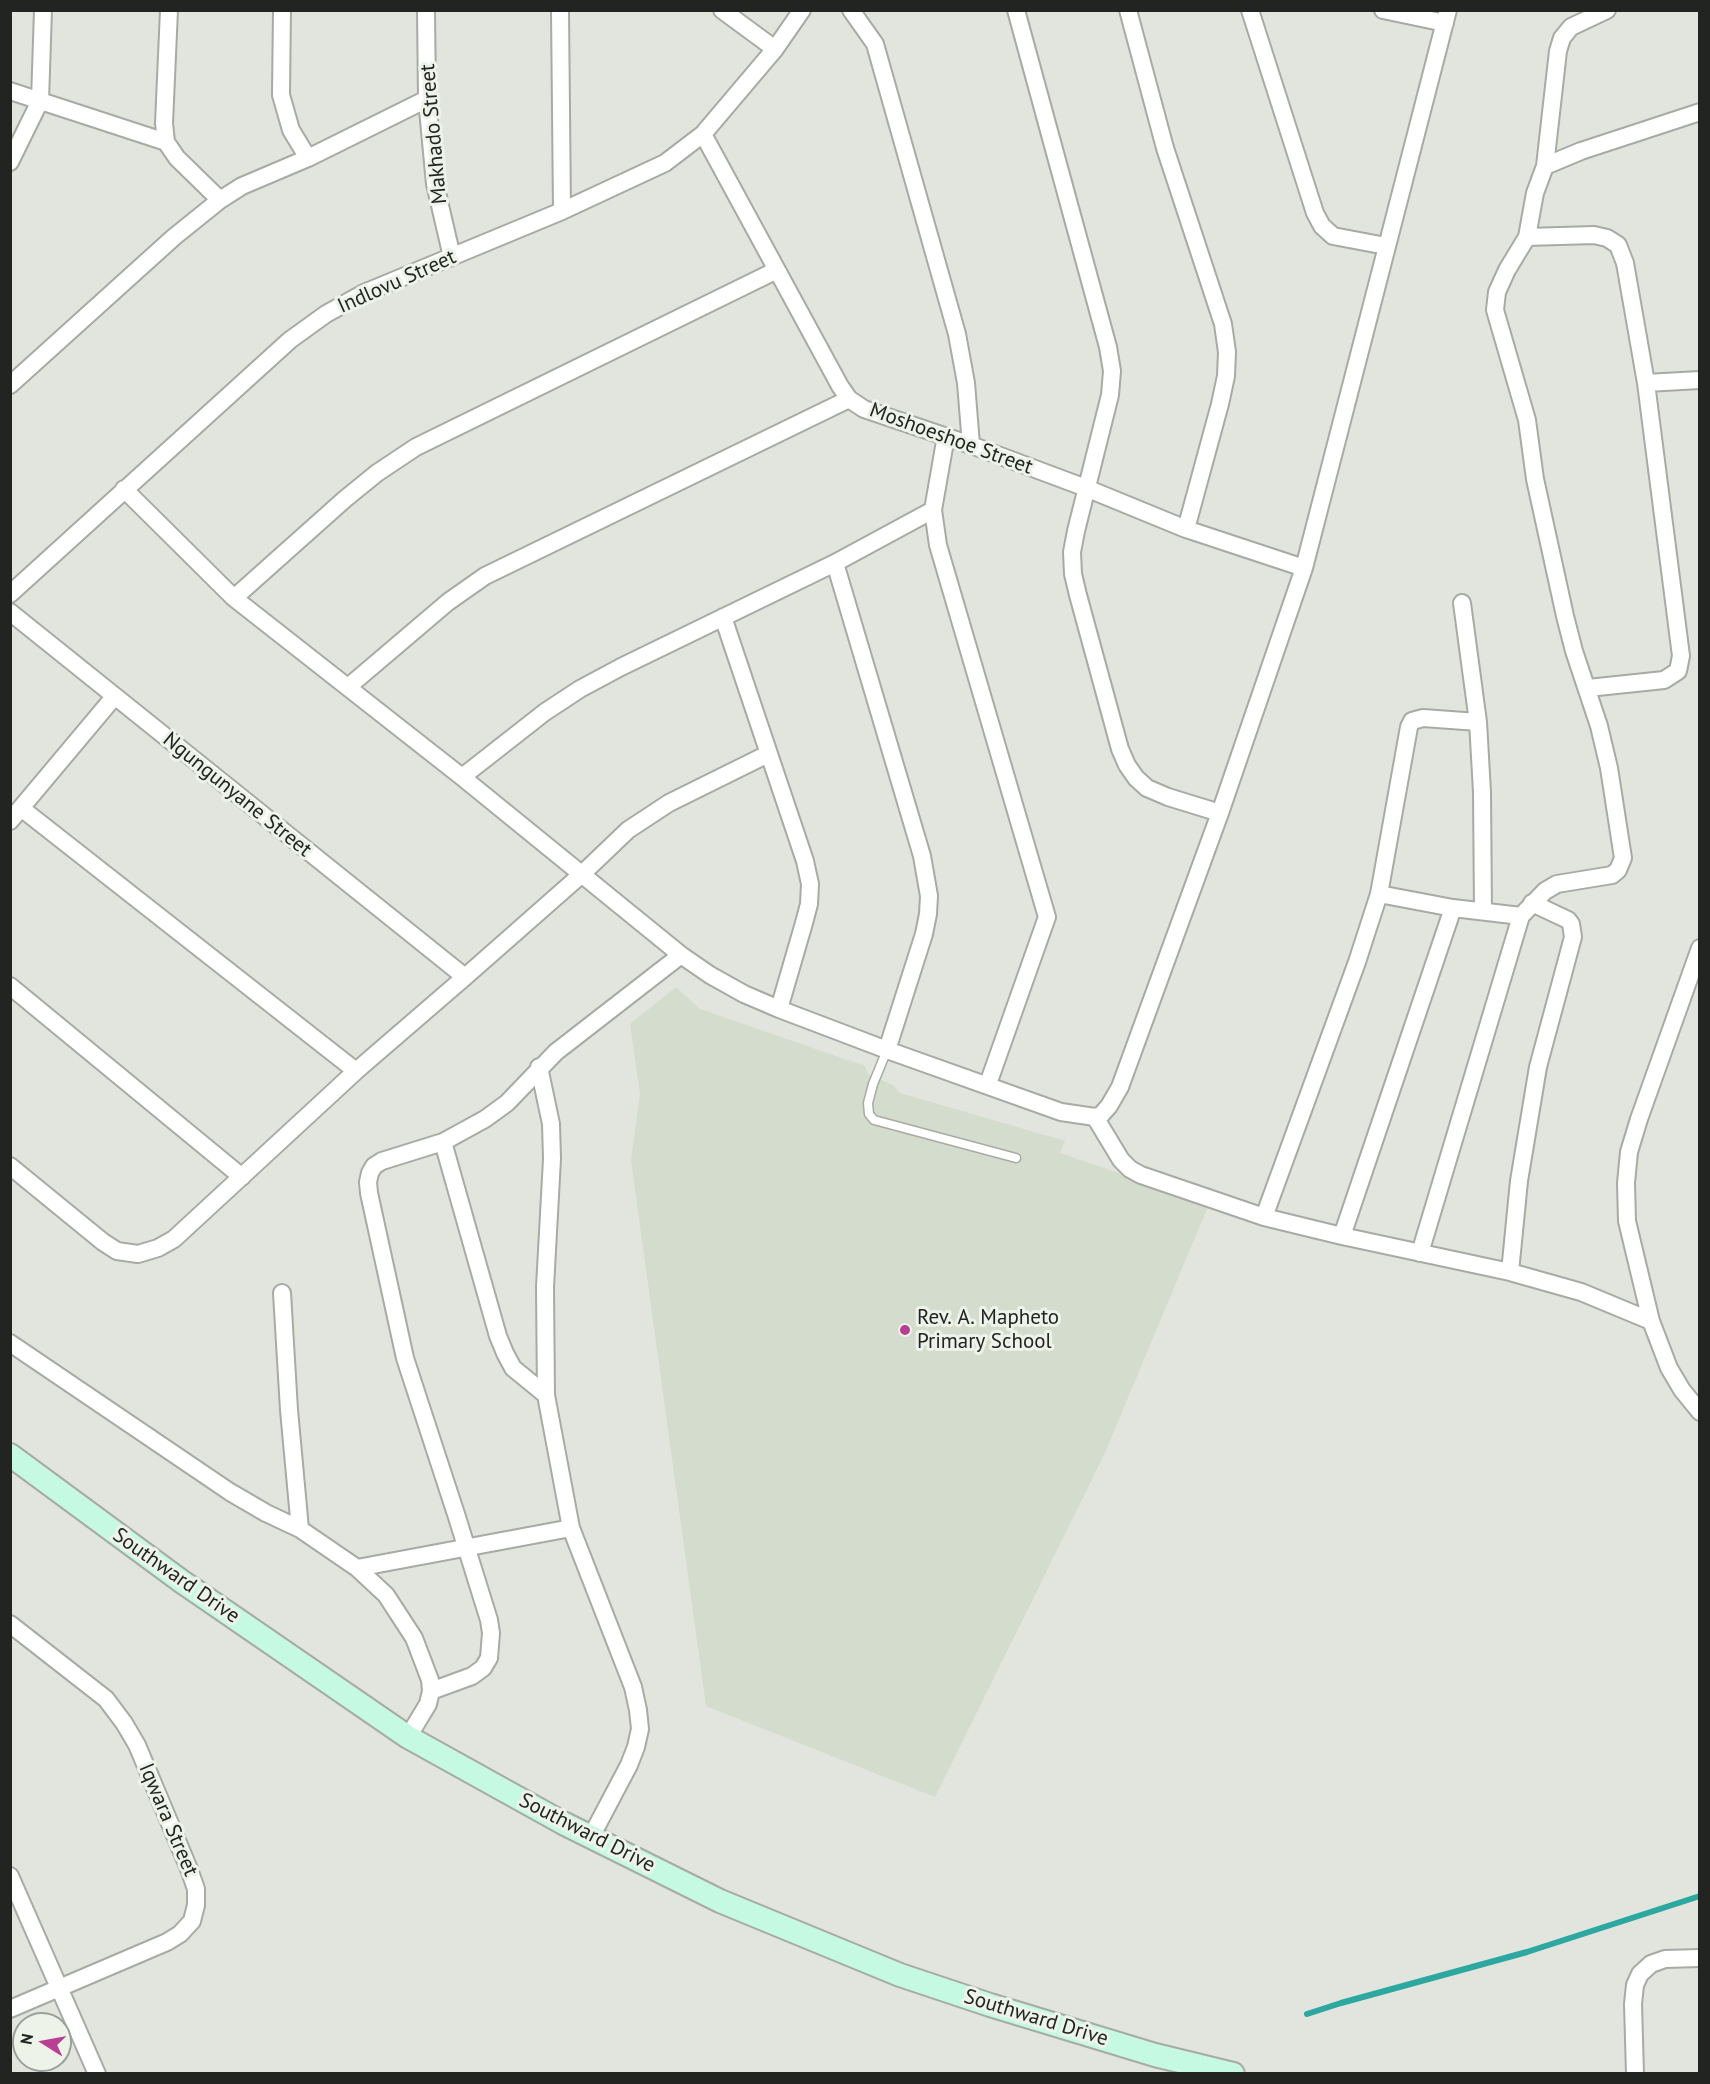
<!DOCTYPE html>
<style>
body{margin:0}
#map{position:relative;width:1710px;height:2084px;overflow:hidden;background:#e1e5dd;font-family:"PT Sans",sans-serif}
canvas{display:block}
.frame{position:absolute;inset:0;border:12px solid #222421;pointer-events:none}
.north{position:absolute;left:12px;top:2012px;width:60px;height:60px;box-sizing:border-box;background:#eef3ea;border:2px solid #9ca09a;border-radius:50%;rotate:281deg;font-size:16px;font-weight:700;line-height:24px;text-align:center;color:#222421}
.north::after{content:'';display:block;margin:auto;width:21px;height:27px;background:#b83f92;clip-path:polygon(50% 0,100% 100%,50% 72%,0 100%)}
</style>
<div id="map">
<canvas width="1710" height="2084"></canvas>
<div class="frame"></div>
<div class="north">N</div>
</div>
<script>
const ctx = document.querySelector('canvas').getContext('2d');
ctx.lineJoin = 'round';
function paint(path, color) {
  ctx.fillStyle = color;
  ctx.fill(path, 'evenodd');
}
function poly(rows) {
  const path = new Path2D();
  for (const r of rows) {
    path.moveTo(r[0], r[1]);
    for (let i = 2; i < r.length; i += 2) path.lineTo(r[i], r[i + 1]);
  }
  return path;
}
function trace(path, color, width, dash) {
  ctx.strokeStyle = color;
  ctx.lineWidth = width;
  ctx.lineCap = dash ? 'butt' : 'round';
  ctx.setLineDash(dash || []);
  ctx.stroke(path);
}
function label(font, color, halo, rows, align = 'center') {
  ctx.font = font + ' "PT Sans",sans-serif';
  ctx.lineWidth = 6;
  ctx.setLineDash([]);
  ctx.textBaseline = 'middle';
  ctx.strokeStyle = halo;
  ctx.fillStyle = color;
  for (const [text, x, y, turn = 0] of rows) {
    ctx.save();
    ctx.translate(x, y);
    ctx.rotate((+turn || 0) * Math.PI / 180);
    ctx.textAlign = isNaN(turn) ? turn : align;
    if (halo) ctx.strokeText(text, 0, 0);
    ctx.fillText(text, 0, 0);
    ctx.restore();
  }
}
paint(poly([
 [676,987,700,1009,865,1066,868,1074,893,1085,900,1093,1065,1141,1060,1153,1209,1204,1104,1455,935,1797,706,1706,631,1160,640,1094,630,1024]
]), '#d4dccd');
trace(poly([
 [1307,2014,1341,2003,1527,1952,1700,1896]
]), '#2ca8a0', 6);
const service = poly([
 [887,1050,873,1084,868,1103,869,1114,874,1120,1016,1158]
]);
const minor = poly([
 [282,10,281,95,291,130,308,158],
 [426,10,427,99,435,184,452,257],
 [560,10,562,211],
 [722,10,775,49],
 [851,10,875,44,957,334,966,383,971,445],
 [1016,10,1108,347,1112,371,1110,395,1076,531,1072,552,1073,574,1078,595,1120,749,1127,765,1136,778,1147,788,1168,797,1220,813],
 [1128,10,1165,148,1223,324,1227,352,1226,376,1220,404,1186,529],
 [1250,10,1315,213,1322,226,1333,236,1386,246],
 [1383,10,1445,23],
 [10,91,166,142,177,158,220,200],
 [703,134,840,386,849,399,864,409,971,445,1086,488,1186,529,1304,568],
 [166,142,164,123,169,10],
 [10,162,40,101,43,10],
 [1545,166,1558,51,1562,38,1571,27,1607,10],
 [1527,237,1594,235,1607,238,1618,245,1625,263,1646,383,1681,656,1678,671,1664,680,1588,688],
 [1646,383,1700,380],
 [10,385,174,237,220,200,242,186,308,158,427,99],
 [946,436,933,510,938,545,1047,917,988,1084],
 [124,489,234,598,462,777,681,955,710,975,744,994,779,1009,887,1050,1061,1112,1095,1117,1101,1115,1109,1106,1120,1087,1220,813,1304,568,1448,10],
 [835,563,922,856,929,896,928,914,924,934,887,1050],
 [10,594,290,340,326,314,364,293,562,211,665,163,703,134,775,49,802,10],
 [234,598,345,499,377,473,416,447,777,270],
 [1462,603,1478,722,1482,792,1483,911],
 [10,612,465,977],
 [723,617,805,861,810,884,809,904,804,923,779,1009],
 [348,687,448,602,485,576,849,399],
 [462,777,545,712,580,689,621,667,835,563,933,510],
 [21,808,356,1071],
 [10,821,114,697],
 [1379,894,1453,908,1521,916],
 [1700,948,1639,1119,1629,1152,1626,1183,1627,1221,1651,1321,1669,1368,1682,1390,1700,1412],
 [10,986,242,1177],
 [539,1067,551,1124,552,1159,545,1287,546,1395,571,1528,633,1687,638,1710,640,1729,636,1747,629,1765,591,1837],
 [1095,1117,1121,1160,1130,1169,1141,1175,1264,1217,1342,1236,1510,1272,1581,1292,1651,1321],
 [443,1142,498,1336,505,1353,513,1368,546,1395],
 [10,1166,103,1242,117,1251,138,1254,158,1248,174,1239,356,1071,465,977,582,874,628,830,669,803,768,754],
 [1264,1217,1357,962,1379,894,1409,727,1412,721,1423,718,1478,722],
 [1342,1236,1453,908],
 [1420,1253,1521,916,1545,891,1557,884,1612,875,1618,870,1623,858,1609,768,1599,726,1574,651,1565,616,1535,479,1527,420,1495,310,1497,292,1507,270,1527,237,1535,193,1545,166,1581,151,1700,112],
 [1510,1272,1519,1181,1538,1067,1573,937,1571,924,1568,920,1532,903],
 [282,1293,289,1410,300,1529],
 [10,1343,230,1492,266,1513,300,1529,357,1568,386,1595,414,1638,430,1680,431,1691,428,1704,408,1737],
 [357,1568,571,1528],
 [10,1624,106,1699,124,1723,137,1745,189,1869,196,1889,196,1905,192,1921,180,1934,167,1942,10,2009],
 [431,1691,472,1676,483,1668,489,1658,491,1633,489,1620,456,1514,405,1358,369,1193,368,1182,370,1173,374,1166,382,1161,443,1142,485,1119,507,1103,556,1052,681,955],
 [10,1876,97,2074],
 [1635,2074,1633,2004,1635,1985,1640,1974,1651,1964,1665,1959,1700,1958]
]);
const secondary = poly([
 [10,1455,181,1581,408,1737,563,1823,720,1901,900,1975,990,2005,1155,2055,1233,2074]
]);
trace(service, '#a7aba3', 11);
trace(minor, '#a7aba3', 20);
trace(secondary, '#a7aba3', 26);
trace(service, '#fff', 8);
trace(minor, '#fff', 16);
trace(secondary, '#c5f9e2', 22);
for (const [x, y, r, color] of [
 [905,1330,6,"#b83f92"]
]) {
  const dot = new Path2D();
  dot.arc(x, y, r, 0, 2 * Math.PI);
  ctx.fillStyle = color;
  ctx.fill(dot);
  trace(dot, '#eef3ea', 2);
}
label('21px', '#222421', '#eef3ea', [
 ["Makhado Street",434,134,-95],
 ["Indlovu Street",397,282,-24],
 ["Moshoeshoe Street",951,439,20],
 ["Ngungunyane Street",237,795,39],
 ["Southward Drive",176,1576,35],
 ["Iqwara Street",168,1820,67],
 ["Southward Drive",587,1833,27],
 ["Southward Drive",1036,2018,17]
]);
label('21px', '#222421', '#eef3ea', [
 ["Rev. A. Mapheto",917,1318],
 ["Primary School",917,1342]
], 'left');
</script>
